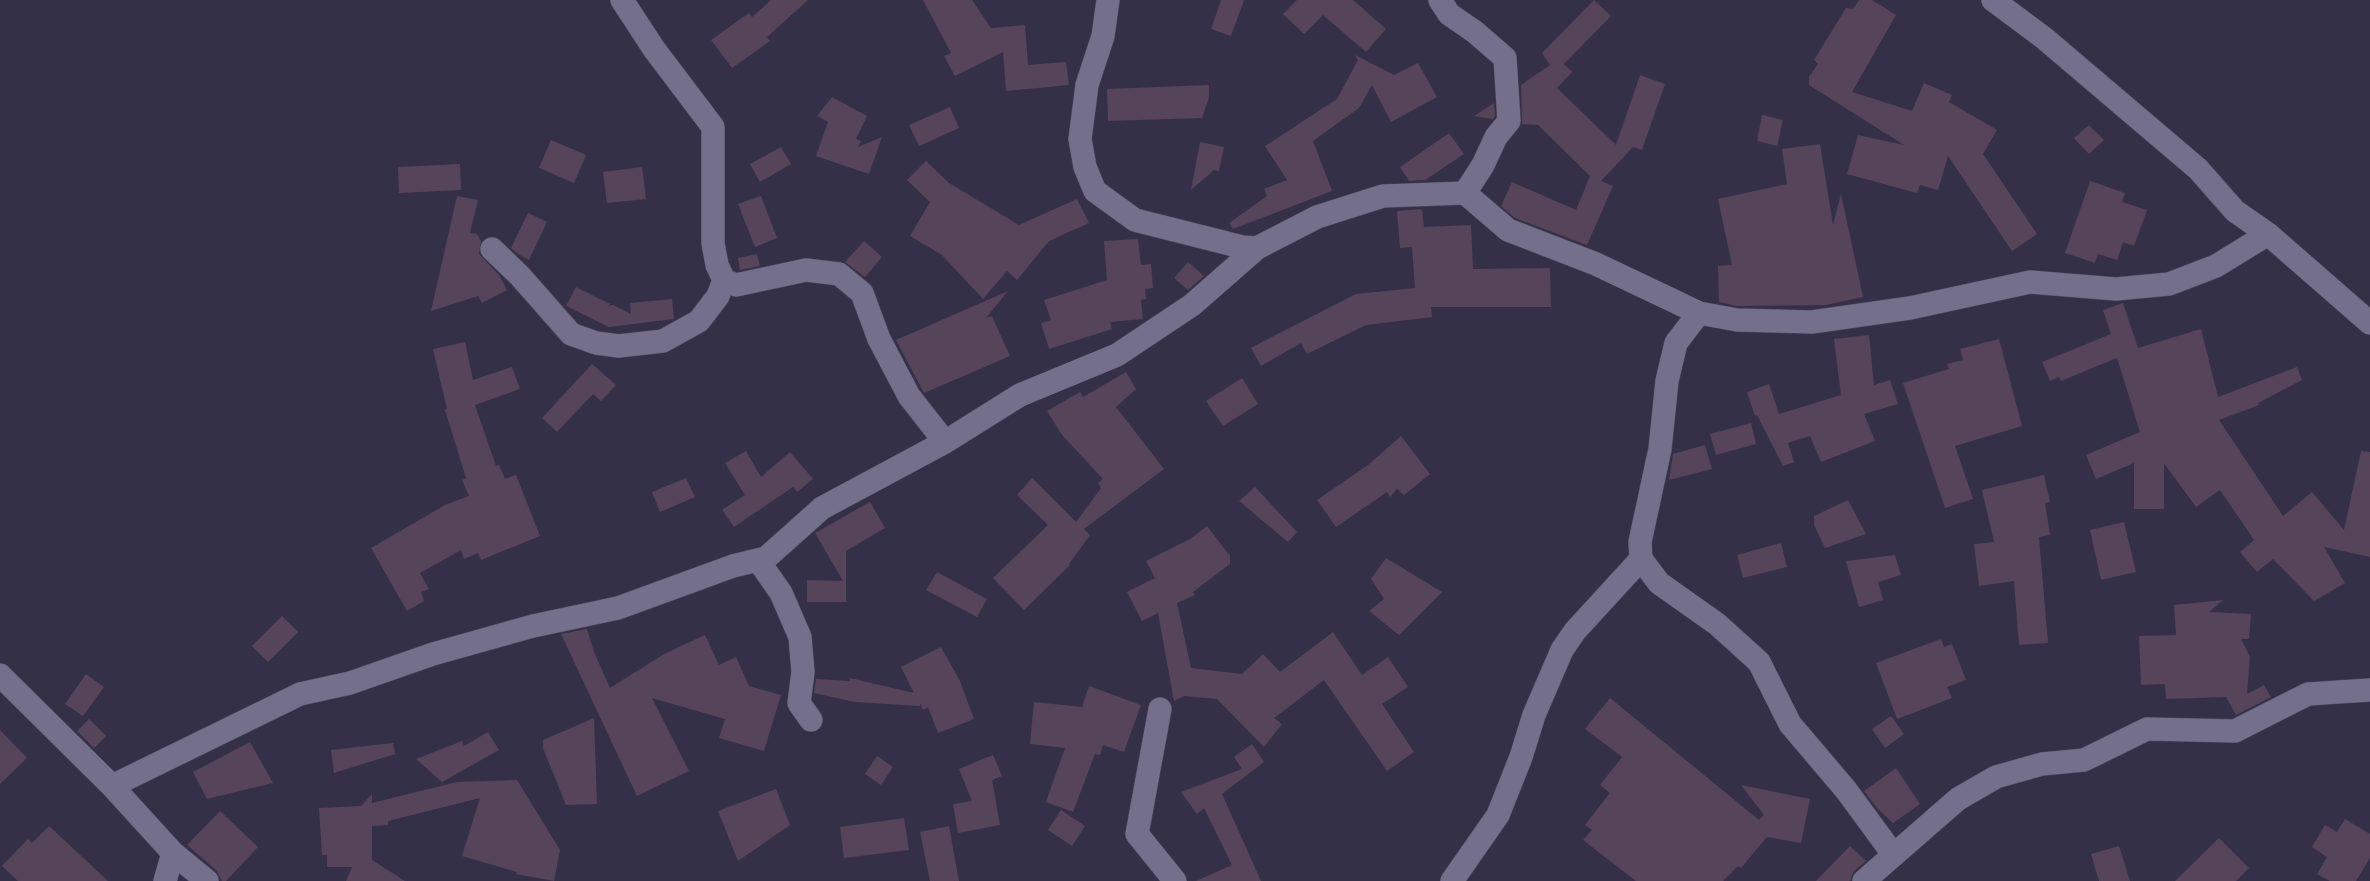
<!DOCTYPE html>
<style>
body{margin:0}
canvas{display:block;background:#343048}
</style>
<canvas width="2370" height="881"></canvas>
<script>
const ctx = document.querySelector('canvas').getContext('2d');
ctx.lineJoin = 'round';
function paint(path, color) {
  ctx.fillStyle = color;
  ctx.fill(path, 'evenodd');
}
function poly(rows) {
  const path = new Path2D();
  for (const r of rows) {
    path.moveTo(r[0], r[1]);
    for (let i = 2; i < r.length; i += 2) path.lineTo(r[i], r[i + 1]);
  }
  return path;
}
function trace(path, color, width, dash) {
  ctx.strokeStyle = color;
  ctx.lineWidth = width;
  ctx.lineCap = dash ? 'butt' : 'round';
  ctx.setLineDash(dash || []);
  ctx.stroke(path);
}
paint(poly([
 [771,0,808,0,767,37,770,41,732,68,711,40,749,13,752,17],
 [923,0,972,0,991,28,1025,25,1028,65,1066,62,1069,85,1006,91,1003,52,955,76,944,56,951,53],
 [1221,0,1244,0,1231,36,1211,29],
 [1297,0,1353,0,1386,29,1366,52,1323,15,1304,34,1283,14],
 [1594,0,1611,16,1564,64,1572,72,1557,88,1616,145,1640,75,1665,84,1642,150,1633,147,1601,181,1613,186,1587,245,1515,218,1501,206,1512,182,1576,210,1590,176,1538,125,1522,124,1521,85,1550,65,1542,53],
 [1859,0,1872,0,1896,15,1852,92,1912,111,1924,83,1952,95,1949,102,1997,130,1983,154,2037,234,2012,251,1948,156,1938,190,1920,185,1917,193,1847,174,1858,135,1904,145,1809,85,1809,77,1818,64,1814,60,1846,8,1853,9],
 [1355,55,1394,75,1418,63,1437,97,1391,122,1372,85,1359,108,1313,141,1332,191,1233,229,1229,223,1267,196,1264,189,1287,180,1265,146,1337,99,1358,60],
 [1209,85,1209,98,1202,118,1108,121,1107,89],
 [832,97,867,116,856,139,861,141,858,147,882,137,869,174,816,156,828,122,817,116],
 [1494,103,1495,116,1493,119,1474,116],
 [950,107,959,128,919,146,909,125],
 [1762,115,1783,120,1777,146,1757,141],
 [2089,125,2104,140,2089,154,2074,138],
 [1449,133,1464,154,1425,180,1409,181,1400,167],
 [551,140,586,155,574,183,539,168],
 [1200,142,1224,147,1219,171,1214,170,1191,190],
 [1820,144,1833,225,1841,194,1863,297,1826,305,1737,306,1719,302,1718,266,1732,265,1718,199,1787,184,1782,149],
 [781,147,791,164,760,182,750,164],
 [926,161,949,183,1019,225,1077,199,1089,223,1049,241,1017,280,1007,271,983,299,942,255,910,236,930,202,907,180],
 [460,164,461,190,399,193,398,167],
 [642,167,646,199,607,203,603,172],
 [2090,181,2125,193,2122,202,2147,210,2134,246,2123,242,2117,260,2098,254,2095,263,2065,253],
 [457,196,478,200,470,233,477,234,481,241,479,254,499,275,507,290,482,303,478,296,431,311],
 [761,196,777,238,755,247,738,204],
 [1422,209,1424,227,1471,225,1473,269,1550,268,1551,307,1431,307,1432,317,1366,325,1307,354,1301,343,1261,366,1251,348,1260,343,1356,294,1415,288,1412,247,1400,248,1397,211],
 [528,213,547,222,529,260,518,254,511,248],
 [1138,239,1141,265,1151,264,1153,288,1145,289,1146,299,1141,300,1143,319,1110,322,1112,329,1049,349,1041,323,1051,320,1044,300,1107,280,1104,241],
 [864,241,882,257,865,277,845,262],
 [757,254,760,266,740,270,738,258],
 [1188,262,1204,276,1188,290,1174,278],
 [576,287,610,304,608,306,613,305,631,314,630,303,672,299,674,319,609,327,566,306],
 [1008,291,986,318,992,316,1010,356,924,393,896,340],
 [2123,303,2138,348,2201,329,2218,397,2297,367,2302,380,2258,403,2259,405,2219,420,2283,516,2312,492,2344,530,2361,451,2370,452,2370,557,2324,547,2345,583,2314,601,2273,559,2257,572,2240,552,2254,540,2220,490,2196,507,2164,463,2164,509,2134,509,2134,463,2096,479,2086,455,2140,432,2117,358,2061,381,2059,377,2050,381,2042,362,2111,334,2103,310],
 [1869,335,1874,385,1890,380,1898,404,1864,414,1875,441,1821,462,1810,436,1788,443,1794,462,1783,466,1757,415,1755,416,1747,392,1769,384,1779,414,1841,395,1834,339],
 [1999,339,2022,426,1955,446,1973,499,1945,508,1903,383,1949,369,1947,364,1963,360,1960,349],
 [465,342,473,380,512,367,520,389,475,405,496,466,499,465,505,479,516,475,540,536,481,560,478,553,464,559,461,550,420,573,429,589,421,592,424,601,407,611,371,548,445,505,469,496,462,480,466,478,445,410,447,409,433,349],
 [592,364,616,385,601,401,593,394,557,432,542,418],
 [1126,372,1136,389,1116,407,1164,469,1084,529,1090,535,1069,564,1070,565,1024,610,993,578,1048,525,1017,495,1032,478,1076,522,1101,488,1098,483,1103,479,1062,435,1047,411,1080,392,1083,397],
 [1242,378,1258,404,1223,426,1206,401],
 [1751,423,1756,444,1716,455,1710,434],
 [1401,436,1430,474,1404,495,1397,489,1390,497,1387,492,1336,527,1317,500,1368,465],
 [1705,445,1712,469,1669,480,1673,454],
 [746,451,761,477,790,452,813,479,797,492,793,487,734,527,722,510,745,495,725,463],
 [2044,475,2050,502,2045,503,2050,535,2039,537,2048,643,2019,645,2014,581,1979,586,1974,544,1994,542,1982,490],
 [686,478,695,497,660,512,652,492],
 [1255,487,1297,532,1288,542,1239,501],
 [1848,500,1866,534,1825,548,1814,525,1814,516],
 [870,502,885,528,846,551,846,602,807,602,807,580,843,581,815,533],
 [2124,522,2136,572,2101,580,2090,530],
 [1207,526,1230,556,1230,564,1193,592,1195,595,1177,603,1191,668,1242,674,1263,654,1280,672,1333,632,1362,675,1388,657,1408,687,1382,704,1414,752,1387,771,1324,680,1274,718,1282,724,1264,747,1217,699,1184,696,1174,701,1158,613,1142,621,1127,592,1155,578,1146,561,1190,539],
 [1781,543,1787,567,1743,578,1737,555],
 [1895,555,1901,575,1878,582,1883,600,1859,607,1846,561],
 [1386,558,1442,592,1399,635,1369,611,1384,599,1371,579],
 [937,572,987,599,977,617,926,590],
 [2223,600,2209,612,2251,614,2249,639,2241,639,2250,657,2247,694,2264,685,2271,697,2236,715,2226,697,2166,699,2165,684,2141,685,2139,636,2176,635,2174,605],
 [282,616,298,632,268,662,252,646],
 [587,629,594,652,610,688,664,654,705,635,719,665,736,657,749,686,781,695,764,751,719,738,725,719,652,698,689,771,637,796,561,634],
 [1941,639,1944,647,1952,644,1966,680,1947,687,1952,698,1897,719,1876,663],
 [941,647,960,681,974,719,938,733,928,707,923,710,920,703,920,706,855,702,814,693,816,679,849,681,850,678,914,693,901,667],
 [86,674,104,687,83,716,65,704],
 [1089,686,1141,705,1124,752,1103,745,1100,755,1095,754,1073,812,1046,802,1065,748,1030,744,1034,702,1082,707],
 [1610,698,1759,820,1764,815,1741,785,1810,799,1801,843,1767,837,1741,868,1738,866,1723,881,1636,881,1583,840,1592,830,1585,825,1610,793,1600,785,1622,757,1585,729],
 [1891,716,1904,734,1885,748,1872,729],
 [594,718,597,804,566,805,543,748,543,740],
 [89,719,106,736,94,748,77,731],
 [0,730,27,758,0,784],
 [488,732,499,750,442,782,416,759,462,741,464,746],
 [250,742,273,783,207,799,193,772],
 [393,743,395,754,334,773,331,750],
 [1252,744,1264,762,1222,794,1261,881,1196,881,1232,865,1204,808,1197,814,1181,792,1242,769,1234,757],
 [993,755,1002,776,992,780,1000,825,958,833,953,804,972,801,959,769],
 [877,756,893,767,881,785,865,774],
 [1896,768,1920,804,1893,823,1877,808,1864,791],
 [517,780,560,850,554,881,516,874,517,872,462,856,480,798,388,821,388,825,372,826,372,860,405,881,346,881,352,867,327,867,327,855,322,855,319,808,361,806,372,794,372,803,457,782],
 [776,789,790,825,738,861,718,811],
 [1061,810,1085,826,1072,846,1048,830],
 [220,811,258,847,226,881,222,881,216,870,187,845],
 [904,818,909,850,844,858,840,827],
 [2345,819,2370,834,2370,858,2356,881,2330,881,2317,874,2327,857,2312,847,2325,825,2337,832],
 [49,826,108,881,18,881,2,866,28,839,32,843],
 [949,826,959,881,930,881,920,832],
 [2219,838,2249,868,2236,881,2175,881],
 [1850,846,1866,861,1854,871,1850,881,1816,881],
 [2119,846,2130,881,2099,881,2091,854]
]), '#55445a');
const minor = poly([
 [622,0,654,49,713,127,713,243,717,265,724,280,736,285,806,270,839,274,862,293,879,339,909,396,945,442],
 [1108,0,1103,36,1087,85,1080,139,1085,167,1095,191,1135,220,1242,247,1257,248],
 [1440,0,1449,14,1475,32,1505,58,1509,121,1496,137,1483,165,1465,193],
 [1993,0,2044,38,2198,169,2235,211,2268,234,2370,323],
 [492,249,520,276,571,334,596,343,619,346,663,341,699,321,718,296,724,280],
 [1699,313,1676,343,1667,381,1660,449,1640,542,1641,559,1659,583,1717,624,1759,662,1790,724,1846,790,1893,854],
 [758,560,781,593,800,637,803,672,799,703,811,720],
 [0,675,112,786,173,853,207,881],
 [1160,709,1137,834,1175,881],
 [112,786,300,694,350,683,433,654,533,626,618,608,733,566,766,558,822,508,945,442,1020,395,1117,355,1192,305,1257,248,1317,217,1383,196,1465,193,1508,230,1596,264,1699,313,1737,320,1812,322,1910,308,2030,282,2116,289,2169,284,2216,266,2268,234],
 [165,881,173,853],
 [1452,881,1498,815,1521,757,1534,715,1562,650,1575,631,1641,559],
 [1864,881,1958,799,1996,777,2042,764,2084,760,2147,729,2235,731,2308,694,2370,690]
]);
trace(minor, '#504c60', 24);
trace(minor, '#74708b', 23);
</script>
